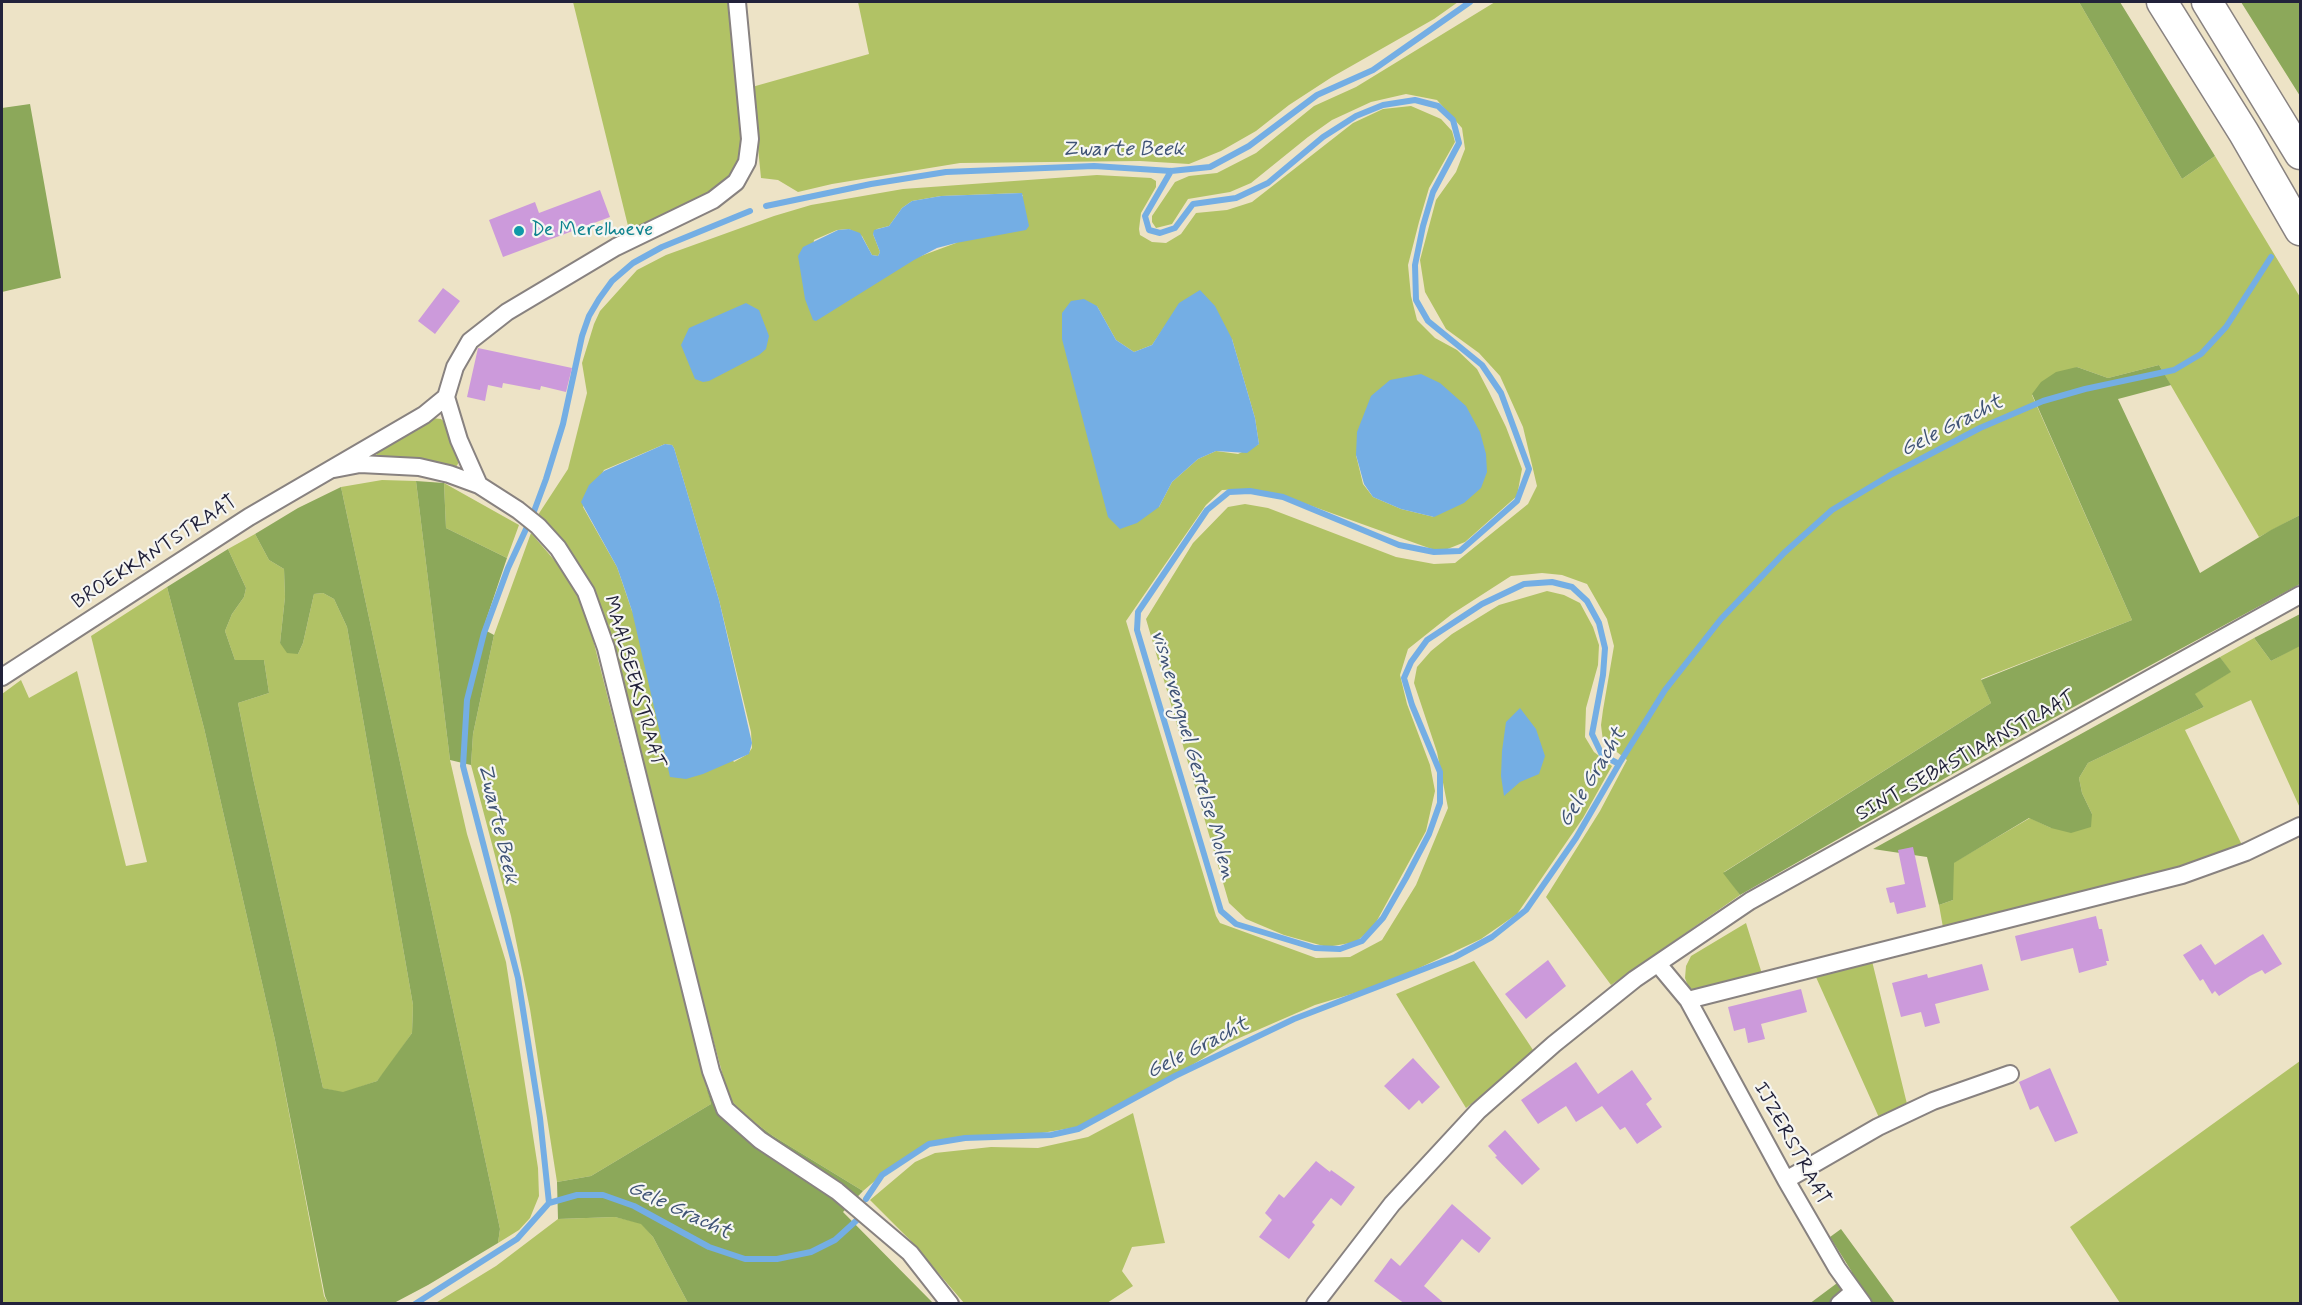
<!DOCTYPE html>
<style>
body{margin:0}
#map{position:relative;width:2302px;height:1305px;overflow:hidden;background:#ede3c6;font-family:Mynerve,sans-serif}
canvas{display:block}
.frame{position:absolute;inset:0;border:3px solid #22223b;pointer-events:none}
</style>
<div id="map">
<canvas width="2302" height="1305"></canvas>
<div class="frame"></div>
</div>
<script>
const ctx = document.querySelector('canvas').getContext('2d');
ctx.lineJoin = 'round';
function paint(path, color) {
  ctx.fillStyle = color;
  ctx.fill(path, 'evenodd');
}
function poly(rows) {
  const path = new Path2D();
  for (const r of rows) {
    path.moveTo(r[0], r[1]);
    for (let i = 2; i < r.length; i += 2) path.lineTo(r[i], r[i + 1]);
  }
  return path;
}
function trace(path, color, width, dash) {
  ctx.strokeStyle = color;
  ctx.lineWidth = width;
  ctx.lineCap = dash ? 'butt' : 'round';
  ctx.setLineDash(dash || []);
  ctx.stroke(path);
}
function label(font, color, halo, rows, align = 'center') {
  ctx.font = font + ' Mynerve,sans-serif';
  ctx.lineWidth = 4.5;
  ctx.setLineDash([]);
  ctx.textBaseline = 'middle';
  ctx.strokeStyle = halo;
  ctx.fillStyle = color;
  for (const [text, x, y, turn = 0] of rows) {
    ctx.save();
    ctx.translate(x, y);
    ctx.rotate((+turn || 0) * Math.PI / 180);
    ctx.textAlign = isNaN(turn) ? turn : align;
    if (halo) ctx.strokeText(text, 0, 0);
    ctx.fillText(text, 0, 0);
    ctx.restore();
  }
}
paint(poly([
 [573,2,729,2,743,143,741,159,725,185,630,234],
 [858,2,1458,2,1434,19,1332,77,1289,105,1256,131,1221,151,1189,164,1140,161,960,163,832,184,798,192,778,180,761,178,752,87,869,54],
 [1495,2,2079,2,2182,179,2215,156,2300,297,2300,515,2259,537,2159,365,2108,378,2077,367,2032,395,2132,620,1981,679,1991,703,1724,872,1740,895,1611,985,1546,897,1600,811,1627,760,1603,741,1601,725,1603,710,1614,646,1607,619,1587,584,1562,575,1542,573,1511,576,1452,614,1408,649,1400,675,1407,704,1430,765,1435,791,1426,831,1374,926,1356,942,1327,947,1284,935,1246,919,1229,903,1146,619,1193,543,1228,507,1245,504,1268,508,1396,557,1434,564,1455,563,1528,504,1537,486,1523,427,1500,376,1479,353,1446,329,1425,292,1420,260,1436,200,1456,172,1465,149,1462,128,1437,100,1406,94,1371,102,1332,120,1308,137,1251,183,1230,192,1188,199,1172,224,1156,228,1152,222,1152,216,1175,182,1189,176,1217,173,1256,153,1314,106,1356,87],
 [1411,106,1441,119,1452,131,1455,142,1429,188,1419,222,1408,265,1411,296,1417,320,1435,338,1457,350,1477,369,1489,392,1506,427,1522,469,1517,496,1465,542,1440,552,1281,495,1245,489,1222,490,1206,505,1126,621,1216,916,1220,923,1316,958,1350,957,1382,940,1416,885,1448,808,1437,752,1414,683,1417,667,1431,651,1452,634,1499,605,1547,591,1564,595,1580,603,1593,627,1599,645,1598,665,1586,708,1585,737,1594,752,1612,766,1583,818,1517,914,1481,939,1385,984,1315,1005,1230,1042,1164,1082,1077,1127,1036,1134,963,1137,932,1142,890,1168,863,1191,773,1136,746,1116,729,1098,649,803,599,607,536,518,568,469,587,393,582,363,594,324,600,311,637,270,666,255,774,216,811,205,903,189,1097,175,1151,178,1156,181,1156,187,1141,213,1139,229,1140,235,1152,242,1166,243,1181,234,1196,213,1227,210,1252,202,1353,123,1383,109],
 [1021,193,1023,196,956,243,805,299,814,240,837,230,849,229,862,236,872,255,878,256,880,252,873,234,877,229,889,226,902,208,912,201,941,196],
 [1097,306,1116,340,1134,352,1152,345,1165,326,1232,339,1255,418,1259,444,1238,454,1216,451,1198,459,1172,482,1159,507],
 [665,444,672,445,674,448,719,600,751,732,752,748,748,754,734,762,632,611,617,567,583,507,604,470],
 [1356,455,1434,517,1401,509,1373,497,1363,484],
 [432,418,441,419,446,423,459,462,456,467,453,469,381,459,375,453],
 [382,480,416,481,450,760,467,834,506,962,538,1168,539,1196,530,1218,519,1230,498,1243,500,1229,341,487],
 [444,483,519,525,507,558,446,528],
 [531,533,567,575,583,600,711,1104,591,1176,557,1182,530,1009,511,916,471,765,473,734,494,635],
 [255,534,269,560,284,569,285,597,280,643,298,654,303,643,314,594,323,593,334,599,347,627,413,1005,412,1033,387,1069,377,1081,343,1093,323,1088,253,778,238,703,269,693,264,660,235,660,225,631,232,614,244,597,246,588,228,549],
 [167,587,204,728,275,1040,324,1296,328,1303,2,1303,2,694,21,680,29,698,77,671,126,866,147,862,91,636],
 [2254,638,2271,661,2300,645,2300,808,2251,700,2185,730,2243,847,2186,868,1944,933,1939,905,1953,900,1953,863,2030,818,2051,828,2092,814,2082,793,2079,778,2088,763,2204,707,2194,694,2230,672,2220,657],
 [1746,923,1763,977,1693,990,1688,986,1685,978,1686,966,1691,956],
 [1474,961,1535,1053,1466,1108,1396,994],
 [1872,961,1908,1108,1881,1122,1815,975],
 [2300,1061,2300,1303,2120,1303,2070,1227],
 [1133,1113,1165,1243,1132,1247,1122,1271,1133,1286,1107,1303,964,1303,910,1240,870,1200,915,1162,935,1153,991,1147,1038,1148,1088,1137],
 [615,1217,641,1223,653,1237,688,1303,434,1304,496,1266,558,1219]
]), '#b1c265');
paint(poly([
 [2079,2,2120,2,2215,156,2182,179],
 [2241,2,2300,2,2300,96],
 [30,104,61,278,2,292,2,108],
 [2159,365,2171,385,2118,399,2200,573,2271,530,2300,515,2300,584,1991,752,1740,895,1723,873,1991,703,1981,680,2132,620,2032,394,2041,382,2056,372,2077,367,2108,378],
 [416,481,444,483,446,528,507,558,483,629,494,635,473,734,471,765,450,760],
 [341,487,500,1229,498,1243,428,1285,394,1303,328,1303,325,1296,275,1040,204,728,167,587,228,549,246,588,244,597,232,614,225,631,235,660,264,660,269,693,238,703,253,778,323,1088,343,1092,377,1081,412,1033,413,1005,347,627,334,599,323,593,314,594,303,643,298,654,287,653,280,643,285,597,284,569,269,560,255,534,298,508],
 [2300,614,2300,646,2271,661,2254,638],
 [2220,657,2231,672,2195,694,2204,707,2088,763,2079,778,2082,793,2092,814,2091,827,2071,833,2051,828,2029,818,1954,863,1953,900,1939,905,1927,857,1873,849],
 [726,1085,729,1098,746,1116,773,1136,863,1191,843,1212,933,1303,688,1303,653,1237,641,1224,615,1217,558,1219,557,1182,591,1176,711,1104,707,1090],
 [1841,1229,1895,1303,1809,1304,1852,1272,1830,1237]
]), '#8ca85a');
paint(poly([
 [1022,193,1029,226,1026,230,956,243,937,248,914,260,816,321,813,320,805,299,798,256,803,247,838,230,849,229,860,233,872,255,878,256,880,252,873,234,874,230,889,226,902,208,912,201,941,196],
 [1200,290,1215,306,1232,339,1255,418,1259,444,1247,453,1216,451,1198,459,1172,482,1159,507,1137,523,1120,529,1108,517,1062,339,1062,313,1071,301,1084,299,1097,306,1116,340,1134,352,1152,345,1179,303],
 [746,303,759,310,769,336,766,349,759,355,709,381,703,382,695,379,681,345,689,328],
 [1421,374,1440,383,1466,406,1480,432,1486,454,1487,472,1481,488,1464,503,1434,517,1401,509,1373,497,1364,484,1356,455,1357,432,1371,396,1390,380],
 [665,444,672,445,674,448,719,600,752,743,749,754,703,774,686,779,670,777,632,611,625,590,617,567,581,502,589,485,604,471],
 [1520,708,1536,729,1545,756,1539,774,1520,782,1504,796,1501,776,1502,751,1506,722]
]), '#74aee4');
trace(poly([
 [1171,171,1145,216,1149,230,1160,233,1175,228,1193,204,1236,198,1268,183,1323,137,1356,116,1383,105,1415,100,1438,106,1453,120,1459,143,1433,192,1423,226,1415,265,1416,300,1428,321,1482,365,1501,393,1529,469,1517,501,1460,551,1434,552,1399,545,1283,497,1250,491,1229,492,1207,510,1138,612,1137,630,1221,911,1236,924,1315,948,1340,949,1362,941,1383,918,1406,878,1429,834,1440,803,1440,772,1412,705,1404,678,1411,662,1427,640,1482,604,1524,584,1552,582,1572,587,1587,601,1599,623,1605,648,1603,675,1592,734,1602,755,1619,764],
 [766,206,871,184,946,172,1094,166,1171,171,1210,167,1249,146,1317,95,1373,70,1470,2],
 [866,1199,882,1175,929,1144,965,1138,1051,1135,1078,1129,1175,1076,1294,1019,1455,957,1492,937,1526,910,1576,838,1619,764,1665,690,1721,619,1784,553,1832,510,1892,474,1980,428,2043,401,2085,389,2174,370,2201,354,2226,327,2271,257],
 [549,1203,577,1195,603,1195,634,1206,709,1247,745,1259,777,1259,811,1252,835,1240,857,1220],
 [415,1304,517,1239,549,1203,540,1118,518,978,463,766,467,700,484,633,508,568,533,514,546,479,563,424,582,336,589,316,599,299,612,281,633,263,662,247,750,211]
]), '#74aee4', 6);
paint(poly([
 [600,190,610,217,503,257,489,220,535,202,539,213],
 [443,288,460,301,435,334,418,321],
 [478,348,572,368,566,392,541,386,540,390,503,383,502,388,488,385,485,401,467,397],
 [1913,847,1926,907,1897,914,1894,902,1890,903,1886,888,1905,884,1898,850],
 [2096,916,2099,929,2102,929,2109,961,2106,961,2107,965,2079,973,2073,948,2021,961,2015,936],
 [2263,934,2282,964,2265,974,2262,970,2250,976,2219,996,2215,991,2212,994,2203,979,2200,981,2183,955,2201,944,2215,965],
 [1548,960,1566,986,1526,1019,1505,994],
 [1982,964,1989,990,1935,1004,1940,1023,1925,1027,1921,1012,1901,1017,1892,983,1927,974,1928,978],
 [1801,989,1807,1012,1761,1024,1765,1039,1748,1043,1745,1028,1734,1031,1728,1007],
 [1413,1058,1440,1087,1422,1104,1419,1100,1409,1110,1384,1086],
 [1576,1062,1598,1094,1632,1070,1652,1099,1646,1104,1662,1127,1637,1144,1625,1127,1620,1130,1602,1106,1576,1122,1566,1106,1538,1124,1521,1100],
 [2050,1068,2078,1133,2055,1142,2038,1106,2030,1110,2019,1082],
 [1505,1130,1540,1169,1522,1185,1495,1157,1497,1156,1488,1146],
 [1316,1161,1330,1172,1331,1170,1355,1187,1341,1206,1331,1198,1312,1222,1315,1225,1289,1259,1259,1237,1272,1220,1265,1213,1279,1194,1284,1198],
 [1452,1204,1491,1238,1479,1253,1462,1239,1424,1286,1445,1304,1405,1304,1374,1281,1391,1258,1400,1266]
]), '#cc9adb');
const street = poly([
 [334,469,360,464,380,465,419,467,449,474,479,485,518,510,538,526,558,548,586,592,606,648,711,1071,725,1109,760,1140,837,1191,910,1253,950,1304],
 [479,485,459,440,446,397,455,367,470,341,507,312,616,247,713,200,736,182,747,162,750,139,737,2],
 [2,677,249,517,424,415,446,397],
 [1658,964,1688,1000,1786,1180,1837,1268,1863,1304],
 [1688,1000,2182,875,2246,852,2300,826],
 [1786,1180,1878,1127,1933,1101,2010,1074],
 [1315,1304,1392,1204,1478,1111,1554,1044,1635,979,1750,901,2300,595],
 [1839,1304,1853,1292]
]);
const highway = poly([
 [2162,2,2244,133,2300,230],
 [2207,2,2300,154]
]);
trace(street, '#888280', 20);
trace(highway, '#888280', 33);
trace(street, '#fff', 16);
trace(highway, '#fff', 30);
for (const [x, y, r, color] of [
 [519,231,6,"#0f9aa8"]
]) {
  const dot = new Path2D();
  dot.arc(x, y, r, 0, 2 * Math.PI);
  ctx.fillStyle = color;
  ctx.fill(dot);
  trace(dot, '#f6f6f2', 2);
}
label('20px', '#0d838f', '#f6f6f2', [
 ["De Merelhoeve",531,231]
], 'left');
label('20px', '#22223b', '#f6f6f2', [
 ["BROEKKANTSTRAAT",155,553,-33],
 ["MAALBEEKSTRAAT",633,682,74],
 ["SINT-SEBASTIAANSTRAAT",1966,757,-29],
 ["IJZERSTRAAT",1791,1144,61]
]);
label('italic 21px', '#3f5376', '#f6f6f2', [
 ["Zwarte Beek",1123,151],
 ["Gele Gracht",1952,427,-27],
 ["visnevenguel Gestelse Molen",1192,755,74],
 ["Gele Gracht",1593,778,-59],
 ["Zwarte Beek",497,824,77],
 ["Gele Gracht",1198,1049,-27],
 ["Gele Gracht",679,1211,25]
]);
</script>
